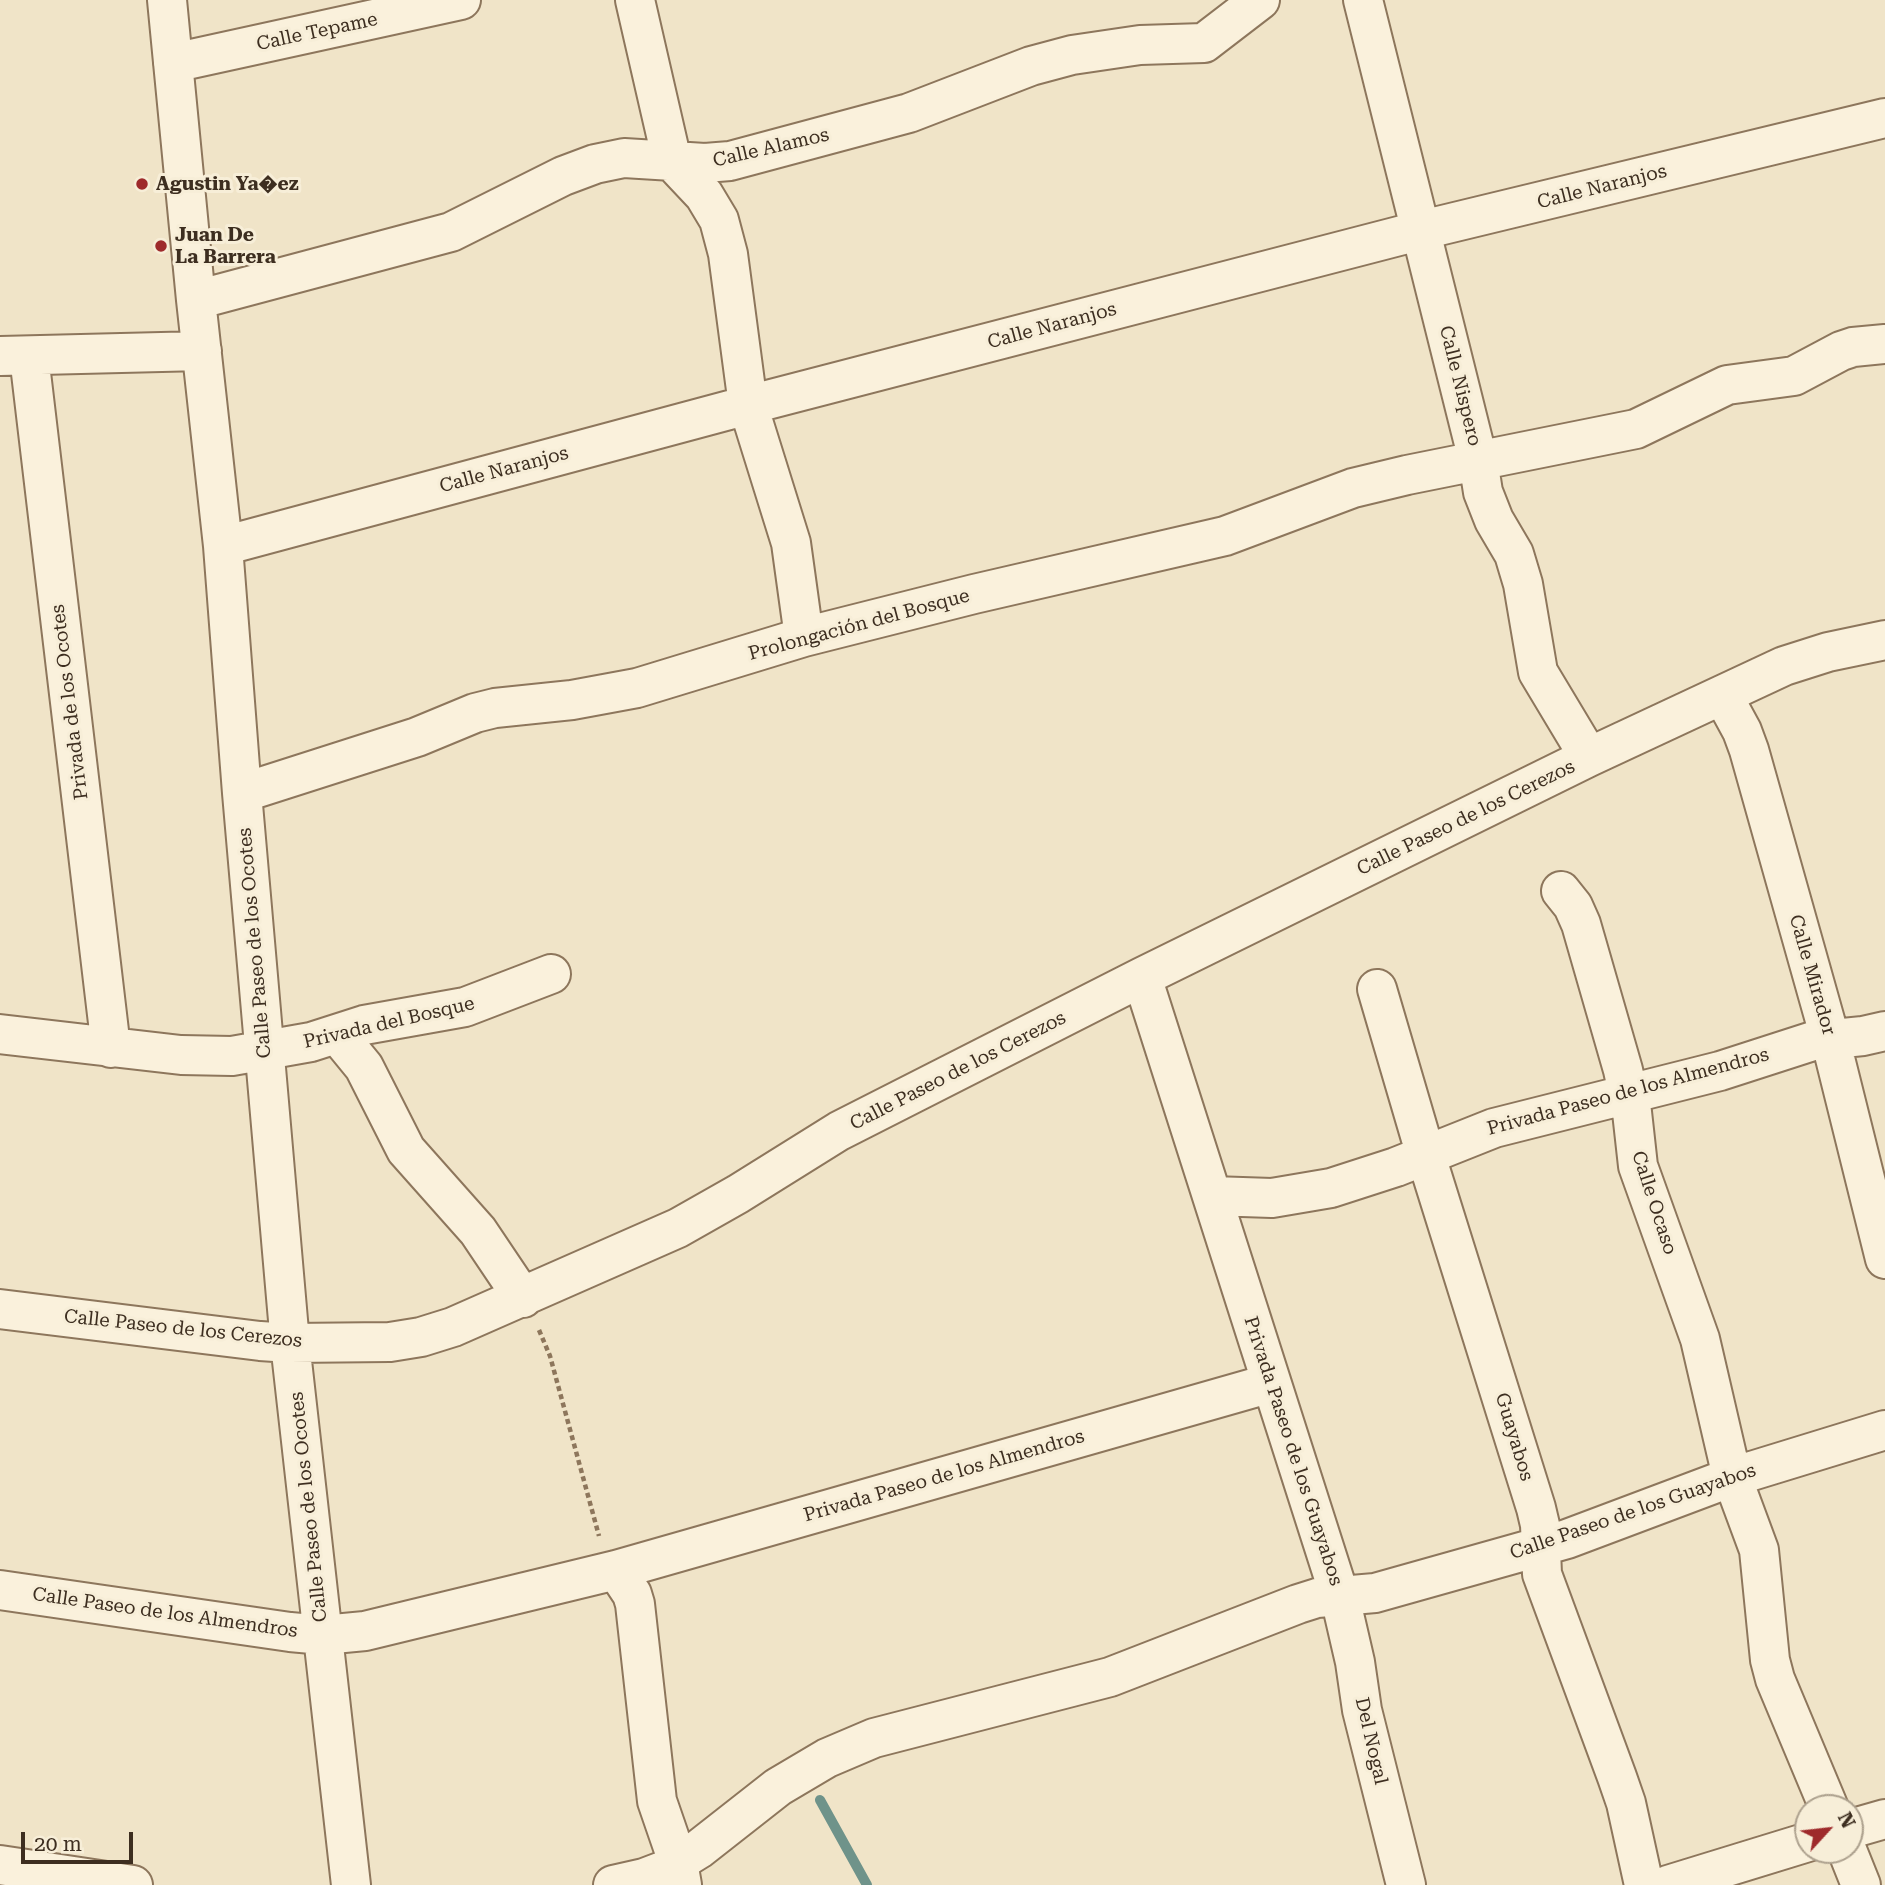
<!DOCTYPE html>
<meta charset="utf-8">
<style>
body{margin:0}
#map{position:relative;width:1885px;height:1885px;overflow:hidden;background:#f0e4c8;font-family:"Roboto Serif",serif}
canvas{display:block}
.north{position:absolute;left:1794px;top:1794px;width:70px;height:70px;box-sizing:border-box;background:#f7eed8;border:2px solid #ada18e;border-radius:50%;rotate:63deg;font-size:19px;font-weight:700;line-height:28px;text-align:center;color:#3d2e20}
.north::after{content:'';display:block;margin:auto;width:24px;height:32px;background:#9e2a2b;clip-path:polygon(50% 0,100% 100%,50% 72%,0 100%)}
.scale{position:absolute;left:21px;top:1832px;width:112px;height:32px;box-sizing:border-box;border:4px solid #3d2e20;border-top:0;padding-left:9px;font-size:21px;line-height:24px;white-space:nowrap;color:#3d2e20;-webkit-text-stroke:5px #f7eed8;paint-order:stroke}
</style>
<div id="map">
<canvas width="1885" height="1885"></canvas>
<div class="north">N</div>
<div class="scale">20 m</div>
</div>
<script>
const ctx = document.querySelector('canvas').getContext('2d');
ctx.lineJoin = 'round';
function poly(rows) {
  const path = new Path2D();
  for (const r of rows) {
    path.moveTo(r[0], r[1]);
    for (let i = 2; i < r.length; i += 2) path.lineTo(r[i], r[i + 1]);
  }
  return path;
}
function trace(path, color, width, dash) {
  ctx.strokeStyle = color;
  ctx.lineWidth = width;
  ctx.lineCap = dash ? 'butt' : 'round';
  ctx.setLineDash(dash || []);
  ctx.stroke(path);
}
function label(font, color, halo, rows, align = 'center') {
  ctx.font = font + ' "Roboto Serif",serif';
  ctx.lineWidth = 6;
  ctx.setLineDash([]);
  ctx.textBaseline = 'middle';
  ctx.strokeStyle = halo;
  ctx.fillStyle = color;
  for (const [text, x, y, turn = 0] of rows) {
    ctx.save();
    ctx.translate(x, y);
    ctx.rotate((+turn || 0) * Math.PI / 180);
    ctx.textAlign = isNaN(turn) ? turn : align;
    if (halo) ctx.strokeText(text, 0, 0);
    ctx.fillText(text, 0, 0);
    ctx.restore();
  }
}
trace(poly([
 [820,1800,867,1885]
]), '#6f938a', 10);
const minor = poly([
 [167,0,196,300,223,546,242,793,290,1343,351,1885],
 [635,0,672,161,704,195,719,220,728,254,748,405,791,543,804,637],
 [1363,0,1478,460,1483,492,1494,520,1514,554,1523,584,1538,672,1589,757],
 [173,63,461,0],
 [196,300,451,232,563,176,595,164,624,158,705,163,730,161,909,113,1031,66,1072,55,1140,45,1204,43,1260,0],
 [0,356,202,351],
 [29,356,111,1048],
 [223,546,748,405,1422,230,1885,118],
 [1723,696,1742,731,1749,750,1830,1038,1885,1259],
 [242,793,417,737,475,713,495,708,572,700,637,688,804,637,974,594,1225,536,1353,488,1407,475,1636,429,1727,385,1794,376,1841,351,1853,347,1885,344],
 [1561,891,1573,906,1581,924,1623,1070,1632,1112,1638,1166,1700,1339,1732,1477,1759,1550,1770,1660,1775,1679,1829,1808],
 [1142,977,1340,1597,1355,1662,1362,1710,1406,1885],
 [1377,989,1426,1156,1536,1508,1540,1525,1542,1574,1617,1777,1626,1803,1644,1885],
 [0,1034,181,1055,232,1056,311,1042,364,1025,465,1007,551,974],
 [337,1034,364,1067,406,1150,478,1231,523,1298],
 [1212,1196,1272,1198,1331,1188,1396,1167,1494,1128,1720,1071,1813,1041,1863,1036,1885,1031],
 [0,1309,260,1341,290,1343,390,1342,421,1337,453,1327,678,1228,738,1194,839,1131,1142,977,1589,757,1784,666,1828,652,1885,640],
 [616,1570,632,1594,635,1604,657,1801,678,1862,682,1885],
 [0,1590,290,1632,323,1635,365,1631,616,1570,1271,1383],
 [1850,1829,1885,1819],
 [1847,1850,1861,1885],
 [0,1865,133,1885],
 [613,1885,644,1878,665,1870,699,1849,778,1787,827,1758,874,1738,1110,1677,1298,1604,1317,1598,1375,1593,1567,1539,1732,1477,1885,1430],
 [1668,1885,1808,1842]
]);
trace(minor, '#8d765c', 42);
trace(poly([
 [539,1330,550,1356,599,1536]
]), '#8d765c', 4.5, [5, 3.5]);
trace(minor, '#faf1dc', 38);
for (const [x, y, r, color] of [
 [142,184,7,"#9e2a2b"],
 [161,246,7,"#9e2a2b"]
]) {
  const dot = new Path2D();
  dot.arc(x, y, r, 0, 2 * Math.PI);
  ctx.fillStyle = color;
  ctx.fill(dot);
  trace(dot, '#f7eed8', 2.5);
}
label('19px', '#3d2e20', '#f7eed8', [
 ["Calle Tepame",317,32,-12],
 ["Calle Alamos",771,148,-13],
 ["Calle Naranjos",1602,187,-14],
 ["Calle Naranjos",1052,326,-15],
 ["Calle Nispero",1460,386,76],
 ["Calle Naranjos",504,470,-15],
 ["Prolongación del Bosque",859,625,-15],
 ["Privada de los Ocotes",70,702,-97],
 ["Calle Paseo de los Cerezos",1466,818,-26],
 ["Calle Paseo de los Ocotes",255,943,-95],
 ["Calle Mirador",1812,975,74],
 ["Privada del Bosque",389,1023,-13],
 ["Calle Paseo de los Cerezos",958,1071,-27],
 ["Privada Paseo de los Almendros",1628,1092,-15],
 ["Calle Ocaso",1654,1203,72],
 ["Calle Paseo de los Cerezos",183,1329,6],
 ["Guayabos",1514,1437,73],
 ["Privada Paseo de los Guayabos",1293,1451,72],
 ["Privada Paseo de los Almendros",944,1476,-16],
 ["Calle Paseo de los Ocotes",309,1507,-96],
 ["Calle Paseo de los Guayabos",1633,1512,-19],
 ["Calle Paseo de los Almendros",165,1613,8],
 ["Del Nogal",1371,1741,77]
]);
label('bold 19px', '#3d2e20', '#f7eed8', [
 ["Agustin Ya�ez",156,184],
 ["Juan De",175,235],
 ["La Barrera",175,257]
], 'left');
</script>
